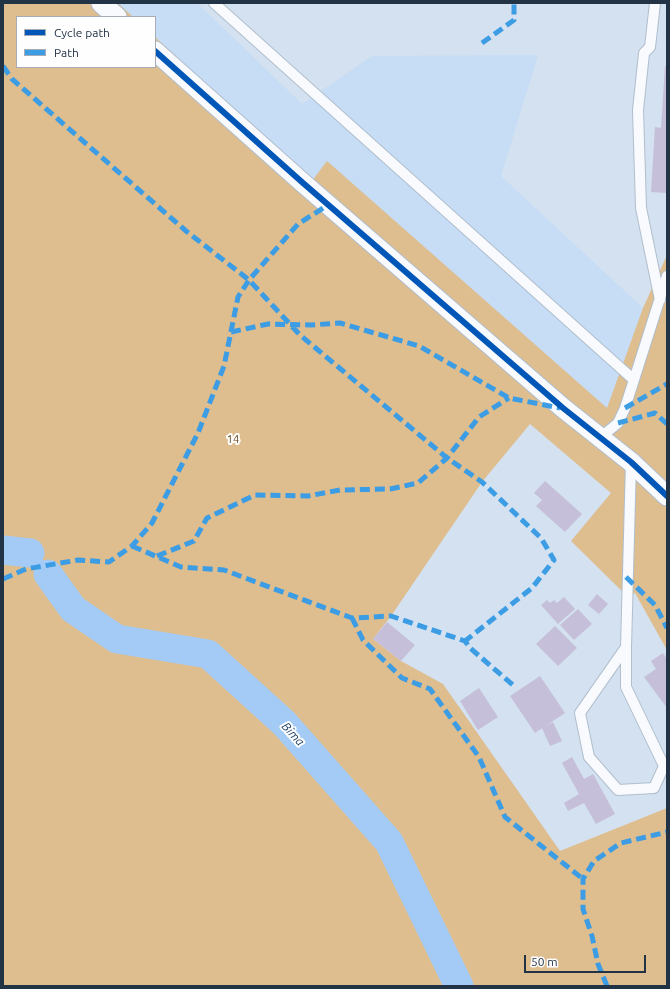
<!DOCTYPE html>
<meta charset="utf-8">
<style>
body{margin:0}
#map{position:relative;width:670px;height:989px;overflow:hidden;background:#d3e1f0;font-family:Ubuntu,sans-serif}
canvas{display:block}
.frame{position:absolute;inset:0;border:4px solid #223346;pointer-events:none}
.legend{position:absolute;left:16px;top:16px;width:140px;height:52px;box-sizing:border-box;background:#fefefe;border:1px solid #a6adb4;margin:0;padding:5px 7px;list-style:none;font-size:12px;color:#223346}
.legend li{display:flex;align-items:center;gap:8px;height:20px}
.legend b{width:20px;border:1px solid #a6adb4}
.scale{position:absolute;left:524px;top:955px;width:122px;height:18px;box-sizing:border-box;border:2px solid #223346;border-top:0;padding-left:5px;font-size:12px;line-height:14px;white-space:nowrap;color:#223346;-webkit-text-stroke:3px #fefefe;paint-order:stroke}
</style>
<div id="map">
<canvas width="670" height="989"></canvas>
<div class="frame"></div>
<ul class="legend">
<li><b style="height:5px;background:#0057b8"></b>Cycle path</li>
<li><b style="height:5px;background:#3c9de4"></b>Path</li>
</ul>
<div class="scale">50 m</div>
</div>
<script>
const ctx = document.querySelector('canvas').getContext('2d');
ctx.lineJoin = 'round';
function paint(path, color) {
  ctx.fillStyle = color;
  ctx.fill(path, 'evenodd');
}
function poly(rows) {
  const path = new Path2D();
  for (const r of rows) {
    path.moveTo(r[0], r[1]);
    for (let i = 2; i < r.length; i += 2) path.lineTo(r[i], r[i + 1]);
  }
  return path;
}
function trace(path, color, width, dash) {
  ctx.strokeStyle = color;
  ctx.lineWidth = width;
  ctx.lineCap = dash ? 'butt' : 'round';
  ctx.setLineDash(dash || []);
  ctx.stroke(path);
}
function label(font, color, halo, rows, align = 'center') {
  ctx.font = font + ' Ubuntu,sans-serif';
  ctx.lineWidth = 4;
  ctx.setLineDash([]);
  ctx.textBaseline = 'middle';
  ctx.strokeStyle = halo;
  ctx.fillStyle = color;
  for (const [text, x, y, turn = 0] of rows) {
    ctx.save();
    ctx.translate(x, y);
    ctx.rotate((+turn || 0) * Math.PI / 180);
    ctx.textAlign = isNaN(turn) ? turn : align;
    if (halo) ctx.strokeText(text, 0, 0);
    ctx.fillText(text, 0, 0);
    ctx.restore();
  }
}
paint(poly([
 [118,3,197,3,302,104,372,56,538,55,501,176,643,308,607,409,327,162,313,181,155,37,155,17,133,17]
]), '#c6ddf5');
paint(poly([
 [3,3,118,3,133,17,17,17,17,67,155,67,155,37,312,181,327,161,607,408,643,308,667,255,667,650,635,593,628,597,571,541,611,493,530,424,482,482,391,616,373,639,401,661,443,684,560,851,667,808,667,986,3,986]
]), '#debd8e');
trace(poly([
 [3,550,30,553],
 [48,574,73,609,117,639,208,654,284,723,389,842,459,986]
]), '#a4cbf5', 29);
paint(poly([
 [665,66,667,66,667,193,651,192,655,127,661,128],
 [545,481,582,514,565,532,536,506,542,500,534,493],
 [597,594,608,604,599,614,588,605],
 [564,597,575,609,558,624,541,605,547,600,550,603,554,600,557,603],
 [578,609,592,624,574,640,560,625],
 [387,622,415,645,401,661,373,639],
 [555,626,577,648,558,666,536,644],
 [663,653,667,659,667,708,644,677,656,669,651,661],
 [540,676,565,713,535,733,510,696],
 [479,688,498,717,478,730,460,701],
 [553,722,562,741,550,746,542,728],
 [572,757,584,779,593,774,615,814,596,824,584,803,568,811,564,803,579,794,562,763]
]), '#c5bfd9');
const lane = poly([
 [214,3,634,380],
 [655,3,650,47,644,53,638,110,641,208,660,300],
 [601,437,618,423,625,408,667,276],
 [626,647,626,687,664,766,654,788,618,790,589,757,580,713,626,647,631,462]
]);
const street = poly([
 [101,3,117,17],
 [155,51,303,183,563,408,631,462,667,496]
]);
trace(lane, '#b0becd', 12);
trace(street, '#b0becd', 21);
trace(lane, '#f8fafd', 10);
trace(street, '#f8fafd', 19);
trace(poly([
 [482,43,514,20,514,3],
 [3,66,12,79,186,231,249,280,300,335,447,458,482,482,541,538,554,560,532,588,465,641],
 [231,332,268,324,311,325,340,323,419,346,509,398,560,408],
 [625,408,667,384],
 [618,423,655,413,667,424],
 [132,546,181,567,224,570,352,618,391,616,465,641,470,648,513,685],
 [157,556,194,541,207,518,255,495,308,496,340,490,390,489,418,483,447,458,479,417,509,398],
 [626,577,655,605,667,628],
 [3,579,26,569,78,560,109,562,132,546,152,523,198,433,224,366,238,297,249,280,298,224,328,205],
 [352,618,363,640,402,678,430,689,479,757,505,817,583,879],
 [607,986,598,964,592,936,583,909,583,879,594,861,621,843,667,832]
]), '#3c9de4', 5, [10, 5]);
trace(poly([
 [155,51,303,183,563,408,631,462,667,496]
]), '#0057b8', 6);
label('11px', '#5f3e11', '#fefefe', [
 ["14",233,439]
]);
label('italic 12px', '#1b3f62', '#fefefe', [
 ["Віта",293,734,48]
]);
</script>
